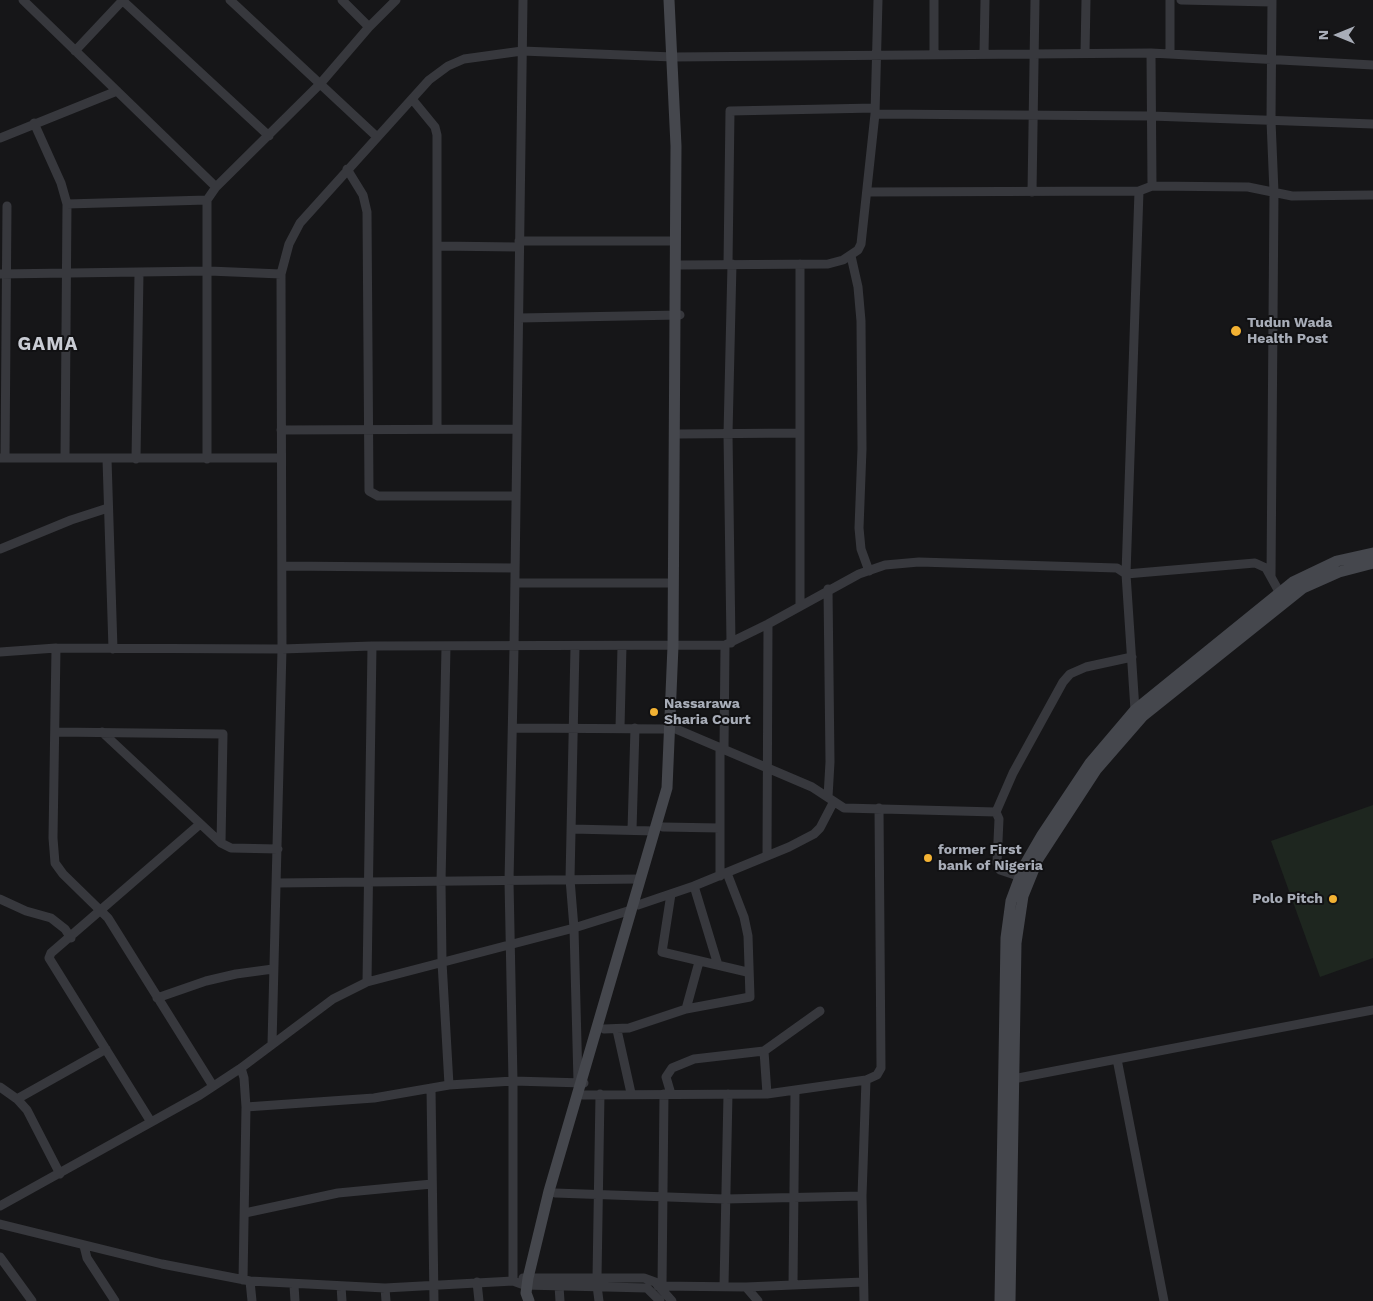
<!DOCTYPE html>
<style>
body{margin:0}
#map{position:relative;width:1373px;height:1301px;overflow:hidden;background:#161618;font-family:"Work Sans",sans-serif}
canvas{display:block}
.north{position:absolute;left:1313px;top:10px;width:50px;height:50px;-webkit-text-stroke:4px #111113;paint-order:stroke;rotate:270deg;font-size:14px;font-weight:700;line-height:20px;text-align:center;color:#a8adb8}
.north::after{content:'';display:block;margin:auto;width:18px;height:22px;background:#a8adb8;clip-path:polygon(50% 0,100% 100%,50% 72%,0 100%)}
</style>
<div id="map">
<canvas width="1373" height="1301"></canvas>
<div class="north">N</div>
</div>
<script>
const ctx = document.querySelector('canvas').getContext('2d');
ctx.lineJoin = 'round';
function paint(path, color) {
  ctx.fillStyle = color;
  ctx.fill(path, 'evenodd');
}
function poly(rows) {
  const path = new Path2D();
  for (const r of rows) {
    path.moveTo(r[0], r[1]);
    for (let i = 2; i < r.length; i += 2) path.lineTo(r[i], r[i + 1]);
  }
  return path;
}
function trace(path, color, width, dash) {
  ctx.strokeStyle = color;
  ctx.lineWidth = width;
  ctx.lineCap = dash ? 'butt' : 'round';
  ctx.setLineDash(dash || []);
  ctx.stroke(path);
}
function label(font, color, halo, rows, align = 'center') {
  ctx.font = font + ' "Work Sans",sans-serif';
  ctx.lineWidth = 4;
  ctx.setLineDash([]);
  ctx.textBaseline = 'middle';
  ctx.strokeStyle = halo;
  ctx.fillStyle = color;
  for (const [text, x, y, turn = 0] of rows) {
    ctx.save();
    ctx.translate(x, y);
    ctx.rotate((+turn || 0) * Math.PI / 180);
    ctx.textAlign = isNaN(turn) ? turn : align;
    if (halo) ctx.strokeText(text, 0, 0);
    ctx.fillText(text, 0, 0);
    ctx.restore();
  }
}
paint(poly([
 [1373,805,1373,958,1320,977,1271,841]
]), '#1e261f');
trace(poly([
 [23,0,216,187],
 [122,0,269,136],
 [230,0,376,136],
 [342,0,369,27],
 [1181,0,1271,2],
 [75,51,123,0],
 [934,53,934,0],
 [1085,53,1086,0],
 [1151,53,1152,186],
 [984,54,985,0],
 [1170,54,1170,0],
 [412,99,435,127,437,135,437,429],
 [875,114,1151,116,1373,124],
 [34,123,61,183,67,204,65,457],
 [0,138,117,91],
 [347,169,363,195,367,212,369,491,378,496,516,496],
 [868,192,1139,191,1152,186,1248,187,1292,196,1373,195],
 [1032,192,1035,0],
 [67,204,207,200],
 [519,241,675,241],
 [437,246,518,247],
 [851,256,858,287,861,321,862,449,859,528,861,549,869,571],
 [728,264,730,111,875,108],
 [681,265,828,264,843,260,858,250,861,244,875,114,878,0],
 [0,274,209,271,281,274],
 [519,318,680,315],
 [281,430,517,429],
 [679,434,799,433],
 [0,458,280,458],
 [5,458,7,206],
 [107,459,113,649],
 [136,459,139,273],
 [207,459,207,200,216,187,320,84,369,27,396,0],
 [0,549,71,520,108,508],
 [282,566,515,568],
 [1271,577,1274,192,1271,121,1272,0],
 [515,583,673,583],
 [800,606,800,264],
 [731,643,728,434,732,264],
 [446,647,441,882,442,962,449,1085],
 [575,647,570,879,574,928,578,1082],
 [56,648,53,838,55,863,63,874,108,918,213,1086],
 [0,652,56,648,282,649,372,646,725,645,768,624,859,574,885,565,919,562,1117,568,1126,574,1255,563,1266,568,1282,597],
 [1135,710,1126,574,1139,191],
 [513,728,670,729],
 [620,728,622,646],
 [676,729,812,787,844,808,996,812],
 [56,732,223,734,221,843],
 [102,732,221,843,231,848,278,849],
 [720,748,720,876],
 [724,750,725,645],
 [828,797,830,762,828,589],
 [996,812,1013,773,1063,682,1070,674,1086,667,1132,657],
 [996,812,999,819,997,863,1000,870,1024,878],
 [663,827,720,828],
 [572,829,655,831],
 [632,830,635,728],
 [767,856,768,624],
 [277,883,640,879],
 [694,886,718,965],
 [671,894,662,952,747,972],
 [0,899,26,911,51,918,65,929,71,938],
 [638,905,694,886,789,847,814,834,820,828,833,803],
 [367,982,372,646],
 [157,998,206,981,236,974,273,969],
 [686,1009,699,962],
 [604,1029,629,1028,686,1009,750,997,748,936,744,917,727,873],
 [617,1030,631,1093],
 [272,1044,282,649,281,274,289,244,300,223,429,80,448,66,464,59,522,51,673,57,1151,53,1373,65],
 [764,1051,767,1094],
 [1117,1059,1164,1301],
 [241,1068,244,1078,246,1107,243,1280],
 [1013,1079,1373,1010],
 [0,1087,17,1099,27,1110,60,1174],
 [431,1088,434,1301],
 [671,1094,666,1077,672,1068,694,1059,764,1051,820,1011],
 [583,1095,767,1094,866,1080,877,1075,881,1068,879,808],
 [17,1099,106,1049],
 [246,1107,374,1098,449,1085,513,1081,584,1083],
 [151,1122,49,958,51,953,200,824],
 [555,1193,725,1199,862,1196],
 [0,1206,200,1095,241,1068,333,999,367,982,574,928,631,910],
 [245,1213,338,1193,432,1184],
 [0,1224,162,1264,250,1281,385,1288,513,1281,524,1285,647,1288,660,1301],
 [84,1246,87,1258,115,1301],
 [0,1257,32,1301],
 [523,1278,644,1278,655,1282,672,1301],
 [597,1278,600,1094],
 [250,1281,252,1301],
 [513,1281,513,1081,509,881,514,648,523,0],
 [477,1282,479,1301],
 [294,1285,295,1301],
 [793,1285,795,1091],
 [341,1286,342,1301],
 [559,1286,560,1301],
 [597,1286,599,1301],
 [658,1286,746,1287,863,1282],
 [662,1286,664,1094],
 [724,1286,728,1094],
 [746,1287,758,1301],
 [385,1288,386,1301],
 [864,1301,862,1196,866,1080]
]), '#37383d', 9);
trace(poly([
 [529,1301,526,1293,528,1278,549,1191,667,788,673,646,676,146,669,0],
 [1000,1301,1006,938,1011,901,1024,866,1042,835,1090,763,1135,710,1293,582,1337,561,1373,553],
 [1010,1301,1016,943,1023,896,1038,859,1096,770,1143,716,1303,588,1339,572,1373,563]
]), '#45474d', 11);
for (const [x, y, r, color] of [
 [1236,331,6,"#f3b233"],
 [654,712,5,"#f3b233"],
 [928,858,5,"#f3b233"],
 [1333,899,5,"#f3b233"]
]) {
  const dot = new Path2D();
  dot.arc(x, y, r, 0, 2 * Math.PI);
  ctx.fillStyle = color;
  ctx.fill(dot);
  trace(dot, '#111113', 2);
}
label('bold 14px', '#a8adb8', '#111113', [
 ["Tudun Wada",1247,323],
 ["Health Post",1247,339],
 ["Nassarawa",664,704],
 ["Sharia Court",664,720],
 ["former First",938,850],
 ["bank of Nigeria",938,866],
 ["Polo Pitch",1323,899,"right"]
], 'left');
ctx.letterSpacing = '1px';
label('bold 19px', '#c9ccd4', '#111113', [
 ["GAMA",48,344]
]);
ctx.letterSpacing = '0px';
</script>
